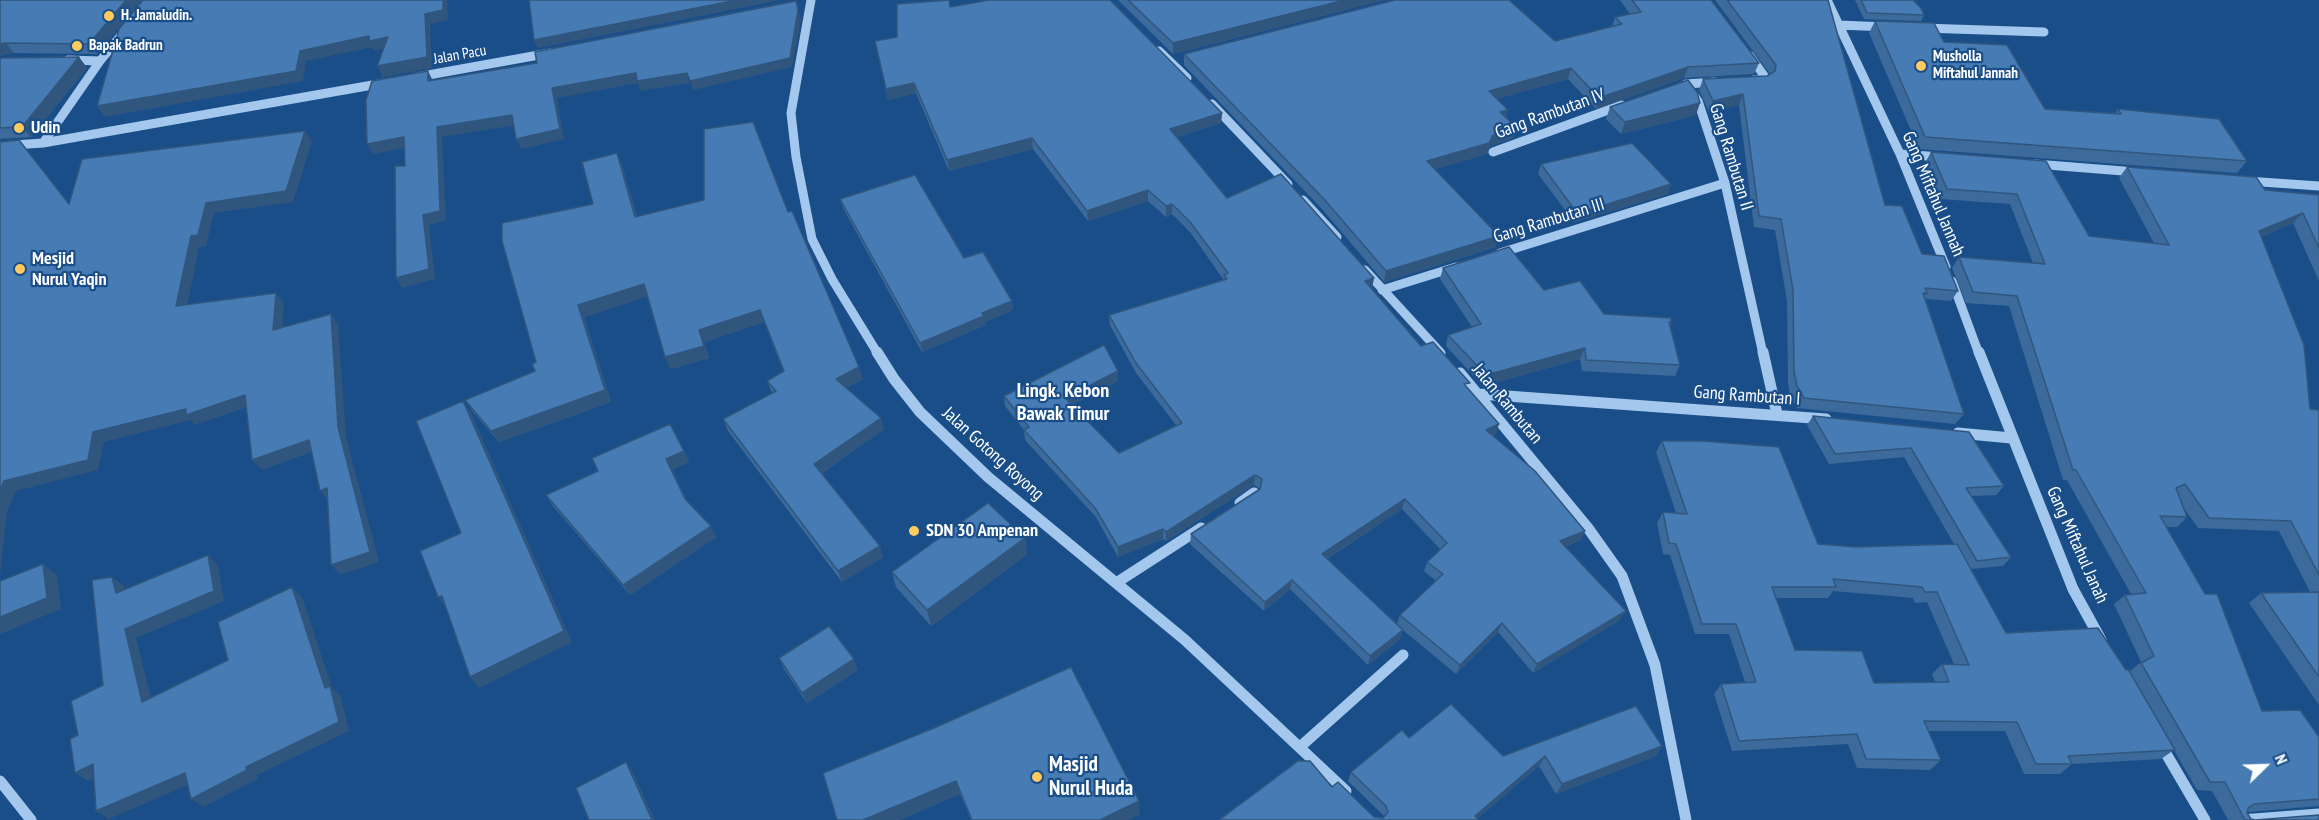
<!DOCTYPE html>
<style>
body{margin:0}
#map{position:relative;width:2319px;height:820px;overflow:hidden;background:#1a4e89;font-family:"PT Sans Narrow",sans-serif}
canvas{display:block}
.north{position:absolute;left:2235px;top:736px;width:60px;height:60px;-webkit-text-stroke:4px #1a4e89;paint-order:stroke;rotate:67deg;font-size:16px;font-weight:700;line-height:24px;text-align:center;color:#fff}
.north::after{content:'';display:block;margin:auto;width:21px;height:27px;background:#fff;clip-path:polygon(50% 0,100% 100%,50% 72%,0 100%)}
</style>
<div id="map">
<canvas width="2319" height="820"></canvas>
<div class="north">N</div>
</div>
<script>
const ctx = document.querySelector('canvas').getContext('2d');
ctx.lineJoin = 'round';
function poly(rows) {
  const path = new Path2D();
  for (const r of rows) {
    path.moveTo(r[0], r[1]);
    for (let i = 2; i < r.length; i += 2) path.lineTo(r[i], r[i + 1]);
  }
  return path;
}
function trace(path, color, width, dash) {
  ctx.strokeStyle = color;
  ctx.lineWidth = width;
  ctx.lineCap = dash ? 'butt' : 'round';
  ctx.setLineDash(dash || []);
  ctx.stroke(path);
}
function paint(path, color) {
  ctx.fillStyle = color;
  ctx.fill(path, 'evenodd');
}
function label(font, color, halo, rows, align = 'center') {
  ctx.font = font + ' "PT Sans Narrow",sans-serif';
  ctx.lineWidth = 4.5;
  ctx.setLineDash([]);
  ctx.textBaseline = 'middle';
  ctx.strokeStyle = halo;
  ctx.fillStyle = color;
  for (const [text, x, y, turn = 0] of rows) {
    ctx.save();
    ctx.translate(x, y);
    ctx.rotate((+turn || 0) * Math.PI / 180);
    ctx.textAlign = isNaN(turn) ? turn : align;
    if (halo) ctx.strokeText(text, 0, 0);
    ctx.fillText(text, 0, 0);
    ctx.restore();
  }
}
trace(poly([
 [811,0,791,113,796,157,812,239,832,279,878,354],
 [1827,0,1900,154,1946,267],
 [1839,25,1887,27],
 [1923,28,2044,32],
 [1159,51,1187,78],
 [1750,56,1765,77,1762,80,1754,80],
 [68,60,100,61],
 [417,77,550,53],
 [1715,82,1686,84,1698,101,1725,183,1763,354],
 [1212,104,1288,184],
 [43,143,100,61,122,34],
 [0,146,43,143,384,83],
 [1493,152,1622,105],
 [1900,154,1941,157],
 [2035,164,2136,172],
 [2247,181,2319,186],
 [1303,200,1337,237],
 [1500,253,1725,183],
 [1365,270,1441,353],
 [1952,281,1979,354],
 [1382,290,1456,267]
]), '#a3c7ed', 9);
trace(poly([
 [877,352,894,379,920,412,988,477,1185,640,1346,791],
 [1763,352,1777,414],
 [1979,352,2073,589,2101,640],
 [1460,373,1588,528,1622,576,1655,665,1686,820],
 [1479,394,1826,419],
 [1958,433,2011,438],
 [1240,503,1254,493],
 [1116,583,1201,528],
 [2161,745,2205,820],
 [1301,746,1403,655],
 [0,781,31,820],
 [2241,820,2319,814]
]), '#a3c7ed', 11);
paint(poly([
 [0,0,141,0,97,54,14,53,0,56],
 [949,0,950,7,1222,113,1221,123,1177,137,1227,198,1372,289,1421,346,1468,389,1496,434,1493,435,1581,540,1565,547,1620,620,1533,673,1498,632,1456,674,1398,626,1403,630,1400,639,1368,665,1290,589,1264,611,1190,544,1191,534,1260,489,1254,485,1166,541,1163,539,1118,557,1096,517,1025,440,1024,430,1005,406,1004,396,1118,381,1072,405,1119,453,1176,425,1136,373,1110,325,1109,315,1223,280,1223,279,1190,232,1172,214,1166,217,1148,201,1088,221,1033,149,949,171,916,93,888,100,877,51],
 [1402,509,1440,549,1427,562,1424,571,1436,581,1400,615,1397,624,1327,559],
 [1118,0,1384,0,1173,54],
 [1620,0,1711,0,1759,63,1754,74,1684,78,1596,109,1568,79,1496,99,1508,110,1506,117,1516,127,1513,138,1490,146,1487,154,1435,169,1496,247,1384,282,1322,209,1184,65,1184,54,1555,41,1612,27,1615,17,1630,14],
 [1715,0,1828,0,1885,205,1922,254,1958,291,1951,301,1925,299,1964,414,1955,424,1797,408,1790,396,1788,382,1787,301,1775,230,1754,227,1739,105,1709,112,1699,90,1703,79,1767,76,1770,74],
 [1855,0,1913,0,1924,15,1921,21,1864,19],
 [1875,21,1944,42,2045,109,2115,113,2118,109,2247,161,2237,173,1919,149,1869,33],
 [79,57,87,68,31,137,0,139,0,58],
 [1610,107,1696,115,1621,134,1606,119],
 [1931,152,2046,161,2089,236,2154,243,2119,178,2127,167,2265,190,2319,195,2319,281,2293,223,2261,237,2310,409,2319,410,2319,705,2249,603,2261,593,2310,592,2279,531,2198,528,2183,507,2187,517,2177,527,2166,527,2262,711,2319,737,2319,806,2247,812,2247,813,2251,819,2255,820,2319,820,2228,820,2212,791,2197,790,2174,750,2161,759,2072,764,2060,774,2024,774,2005,731,1928,731,1941,760,1930,770,1857,768,1848,744,1732,751,1714,694,1721,684,1745,682,1729,634,1695,634,1670,555,1663,554,1657,523,1663,512,1676,513,1656,452,1662,441,1818,544,1855,547,1954,544,1904,457,1829,464,1807,425,1813,416,1969,432,2004,486,1996,495,1971,496,2011,557,2003,566,1971,569,2006,633,2129,672,2141,662,2114,604,2125,595,2131,594,2067,480,2063,480,2009,306,1966,303,1952,268,1959,257,2033,263,2010,204,1940,199,1925,163],
 [1833,591,1913,598,1915,603,1927,602,1954,664,1942,664,1932,674,1935,682,1874,683,1795,650,1776,598,1828,598],
 [1541,164,1668,194,1585,219,1574,222,1538,174],
 [622,165,637,217,788,212,863,379,846,388,884,429,821,474,883,557,842,582,728,431,723,419,772,393,767,381,783,371,764,322,704,342,709,358,671,369,665,357,648,296,584,317,611,402,499,442,473,412,465,400,535,371,536,362,593,204],
 [840,199,964,258,1012,301,1013,310,985,322,986,325,922,352,843,208],
 [1443,268,1544,290,1604,314,1671,322,1670,326,1680,365,1675,376,1582,371,1580,359,1483,386,1446,346,1448,335,1472,327,1440,279],
 [684,451,689,462,672,470,686,499,716,537,630,595,553,506,546,495],
 [1025,538,1027,554,931,626,896,587,892,572],
 [779,658,858,670,807,703,784,669],
 [934,728,1140,814,1127,820,971,820,960,794,899,820,837,820],
 [1409,738,1503,756,1662,746,1656,756,1556,794,1539,766,1477,819,1219,820,1332,787,1374,817,1383,818,1384,817,1383,815,1348,781,1351,772]
]), '#3c6a9b');
paint(poly([
 [126,0,141,0,97,54,89,44],
 [443,0,447,0,448,20,430,24,432,68,383,77,377,66,425,14],
 [737,0,781,0,538,48,534,40],
 [1345,0,1384,0,1173,54,1173,43],
 [798,10,801,20,792,67,693,90,690,81],
 [369,36,388,37,393,47,374,51,372,47,306,61,303,81,105,117,97,106,300,51],
 [6,43,14,53,0,56,0,44],
 [79,57,87,68,31,137,22,127],
 [1688,67,1684,78,1596,109,1599,98],
 [1571,68,1568,79,1486,102,1489,91],
 [428,71,433,81,428,81],
 [636,73,687,73,690,83,640,91,638,83,557,98,564,139,521,149,516,139,552,88],
 [914,83,916,93,888,100,886,89],
 [1743,94,1739,105,1709,112,1713,101],
 [1700,103,1696,115,1621,134,1625,122],
 [1508,110,1505,121,1500,112],
 [1222,113,1221,123,1170,140,1170,129],
 [512,115,517,125,442,137,446,221,429,225,435,279,402,288,396,278,437,127],
 [1516,127,1513,138,1490,146,1487,154,1425,172,1427,161],
 [305,131,312,141,293,202,214,213,206,246,199,247,185,317,176,306,191,236,206,203],
 [404,137,410,147,373,154,367,144],
 [1032,138,1033,149,949,171,947,160],
 [617,153,622,165,640,229,635,217],
 [1671,184,1668,194,1585,219,1574,222,1577,213],
 [1148,190,1148,201,1088,221,1087,211],
 [1172,204,1172,214,1166,217,1166,206],
 [2303,213,2293,223,2249,242,2259,231],
 [1499,236,1496,247,1384,282,1386,271],
 [1374,278,1372,289,1365,281],
 [644,284,649,296,584,317,611,402,499,442,491,431,605,390,578,305],
 [276,293,284,304,281,341,273,330],
 [1012,301,1013,310,985,322,986,325,922,352,920,343,982,313],
 [760,310,764,322,704,342,709,358,671,369,665,357,699,330],
 [331,314,338,325,346,437,379,562,340,575,331,565,338,427],
 [1585,348,1580,359,1483,386,1486,375],
 [859,367,863,379,840,391,836,379],
 [1118,371,1118,381,1066,408,1065,398],
 [245,395,253,405,195,425,191,420,104,442,98,470,16,491,7,511,0,576,0,490,4,481,93,432],
 [463,401,471,413,572,642,479,688,470,677],
 [881,418,884,429,818,476,814,464],
 [1499,424,1496,434,1483,440,1486,430],
 [309,440,317,450,262,470,252,460],
 [684,451,689,462,672,470,666,459],
 [1255,475,1254,485,1166,541,1166,532],
 [327,488,329,501,320,491],
 [1405,499,1402,509,1320,563,1322,554],
 [711,526,716,537,630,595,623,585],
 [1163,529,1163,539,1118,557,1118,547],
 [1585,531,1581,540,1556,551,1560,541],
 [1025,538,1027,554,931,626,927,610],
 [880,546,883,557,842,582,838,571],
 [208,555,218,565,224,601,136,638,154,711,142,702,125,629],
 [43,564,57,575,61,609,0,634,0,617],
 [112,577,124,586,128,603,116,593],
 [1292,580,1290,589,1264,611,1265,602],
 [292,587,302,597,332,688,340,695,349,731,257,775,258,779,203,807,191,799,246,767,325,688],
 [442,596,447,609,438,597],
 [1626,611,1620,620,1533,673,1537,664],
 [1502,623,1498,632,1456,674,1460,665],
 [1403,630,1400,639,1368,665,1370,656],
 [854,659,858,670,807,703,802,693],
 [1662,746,1656,756,1556,794,1562,784],
 [1545,756,1539,766,1476,820,1475,816],
 [626,762,633,772,655,820,652,820],
 [93,764,106,773,88,781,75,773],
 [185,773,197,781,109,819,96,811],
 [956,781,960,794,899,820,863,820],
 [1139,801,1140,814,1127,820,1100,820]
]), '#31567e');
const building = poly([
 [0,0,126,0,89,44,6,43,0,44,0,0],
 [143,0,443,0,443,10,425,14,427,57,377,66,388,37,369,41,369,36,300,51,296,71,97,106,119,29,143,0],
 [529,0,737,0,534,40,529,0],
 [949,0,950,7,989,0,1110,0,1222,113,1170,129,1227,198,1281,174,1374,278,1365,281,1421,346,1433,342,1470,383,1464,384,1499,424,1486,430,1535,471,1585,531,1560,541,1626,611,1537,664,1502,623,1460,665,1400,615,1443,574,1427,562,1447,543,1405,499,1322,554,1403,630,1370,656,1292,580,1265,602,1191,534,1260,489,1262,479,1255,475,1166,532,1163,529,1118,547,1095,508,1024,430,1029,427,1004,396,1104,345,1118,371,1065,398,1119,453,1182,423,1136,363,1109,315,1227,279,1224,275,1228,273,1190,222,1172,204,1166,206,1148,190,1087,211,1032,138,947,160,914,83,886,89,875,41,897,37,897,4,949,0],
 [1128,0,1345,0,1173,43,1128,0],
 [1395,0,1509,0,1555,41,1622,24,1615,17,1641,12,1632,0,1711,0,1759,63,1688,67,1599,98,1571,68,1489,91,1508,110,1500,112,1516,127,1493,135,1489,143,1427,161,1499,236,1386,271,1323,198,1184,54,1395,0],
 [1727,0,1828,0,1885,205,1902,206,1922,254,1944,256,1958,291,1925,288,1927,294,1923,293,1964,414,1804,398,1797,386,1794,371,1793,290,1781,219,1759,216,1743,94,1713,101,1703,79,1767,76,1775,71,1776,65,1727,0],
 [1861,0,1913,0,1921,8,1924,15,1867,13,1861,0],
 [796,1,798,10,790,58,690,81,687,73,637,81,636,73,552,88,560,129,516,139,512,115,437,127,440,211,423,215,429,269,396,278,395,166,405,166,404,137,367,144,366,100,372,81,428,71,428,81,537,63,535,52,796,1],
 [1875,21,1934,23,1944,42,2007,45,2045,109,2121,114,2118,109,2219,119,2247,161,1925,137,1875,21],
 [79,57,22,127,0,128,0,58,79,57],
 [1688,80,1697,92,1700,103,1625,122,1610,107,1688,80],
 [753,122,788,212,792,211,859,367,836,379,881,418,814,464,880,546,838,571,723,419,776,391,767,381,784,371,760,310,699,330,704,346,665,357,644,284,578,305,605,390,491,431,465,400,535,371,532,364,536,362,502,241,502,223,593,204,582,162,617,153,635,217,704,200,704,129,753,122],
 [305,131,286,191,206,203,198,235,191,236,176,306,276,293,273,330,331,314,338,427,370,552,331,565,327,488,320,491,309,440,252,460,245,395,186,415,186,409,93,432,88,460,4,481,0,490,0,142,19,140,69,204,82,159,305,131],
 [1632,143,1671,184,1589,210,1577,213,1541,164,1632,143],
 [1931,152,2046,161,2089,236,2169,245,2127,167,2256,177,2265,190,2319,195,2319,248,2303,213,2259,231,2304,345,2310,409,2319,410,2319,575,2291,521,2209,518,2185,484,2176,488,2187,517,2160,516,2205,594,2217,594,2262,711,2300,710,2319,737,2319,799,2254,804,2248,808,2247,813,2251,819,2255,820,2319,815,2319,820,2245,820,2225,782,2210,782,2141,663,2154,656,2125,595,2146,593,2076,470,2073,470,2017,296,1973,292,1959,257,2045,264,2017,194,1947,189,1931,152],
 [915,175,964,258,983,252,1012,301,982,313,984,316,920,343,840,199,915,175],
 [1509,247,1544,290,1580,281,1604,314,1671,318,1671,322,1669,322,1680,365,1586,360,1585,348,1486,375,1448,335,1481,324,1443,268,1509,247],
 [463,401,564,631,470,677,442,596,438,597,420,551,461,533,416,421,463,401],
 [1813,416,1969,432,2004,486,1966,488,2011,557,1977,561,1911,448,1835,454,1813,416],
 [670,424,684,451,666,459,685,499,711,526,623,585,546,495,598,471,592,458,670,424],
 [1662,441,1702,441,1779,447,1818,544,1855,547,1957,544,2006,633,2098,628,2126,670,2128,669,2175,750,2068,756,2072,764,2036,764,2017,722,1924,721,1941,760,1866,759,1857,734,1739,741,1721,684,1756,682,1736,624,1702,624,1676,544,1669,543,1663,512,1687,514,1662,441],
 [1833,579,1922,587,1925,592,1937,592,1969,665,1942,664,1949,682,1874,683,1862,651,1795,650,1772,587,1836,587,1833,579],
 [988,503,1025,538,927,610,892,572,988,503],
 [208,555,214,591,125,629,142,702,228,660,218,622,292,587,325,688,330,686,339,722,246,767,247,770,191,799,185,773,96,811,93,764,75,773,70,739,78,735,71,701,103,685,92,580,112,577,116,593,208,555],
 [43,564,47,598,0,617,0,581,43,564],
 [2319,592,2319,677,2261,593,2319,592],
 [829,626,854,659,802,693,779,658,829,626],
 [1071,667,1139,801,1100,820,972,820,956,781,863,820,837,820,823,773,934,728,1071,667],
 [1451,704,1503,756,1636,706,1662,746,1562,784,1545,756,1475,816,1479,820,1219,820,1298,761,1310,761,1332,787,1338,782,1374,817,1383,818,1388,812,1386,806,1351,772,1402,730,1409,738,1451,704],
 [626,762,652,820,589,820,576,788,626,762]
]);
paint(building, '#467bb4');
trace(building, '#31567e', 1.5);
for (const [x, y, r, color] of [
 [109,16,6,"#ffcb5f"],
 [77,46,6,"#ffcb5f"],
 [1921,66,6,"#ffcb5f"],
 [19,128,6,"#ffcb5f"],
 [20,269,6,"#ffcb5f"],
 [914,531,6,"#ffcb5f"],
 [1037,777,6,"#ffcb5f"]
]) {
  const dot = new Path2D();
  dot.arc(x, y, r, 0, 2 * Math.PI);
  ctx.fillStyle = color;
  ctx.fill(dot);
  trace(dot, '#1a4e89', 2);
}
label('bold 15px', '#fff', '#1a4e89', [
 ["H. Jamaludin.",121,16],
 ["Bapak Badrun",89,46],
 ["Musholla",1933,57],
 ["Miftahul Jannah",1933,74]
], 'left');
label('15px', '#fff', '#1a4e89', [
 ["Jalan Pacu",460,55,-10]
]);
label('18px', '#fff', '#1a4e89', [
 ["Gang Rambutan IV",1550,114,-20],
 ["Gang Rambutan II",1731,157,73],
 ["Gang Miftahul Jannah",1933,194,67],
 ["Gang Rambutan III",1549,221,-17],
 ["Gang Rambutan I",1747,396,4],
 ["Jalan Rambutan",1507,404,50],
 ["Jalan Gotong Royong",993,454,42],
 ["Gang Miftahul Janah",2077,545,66]
]);
label('bold 18px', '#fff', '#1a4e89', [
 ["Udin",31,128],
 ["Mesjid",32,259],
 ["Nurul Yaqin",32,280],
 ["SDN 30 Ampenan",926,531]
], 'left');
label('bold 20px', '#fff', '#1a4e89', [
 ["Lingk. Kebon",1063,391],
 ["Bawak Timur",1063,414]
]);
label('bold 21px', '#fff', '#1a4e89', [
 ["Masjid",1049,765],
 ["Nurul Huda",1049,789]
], 'left');
</script>
